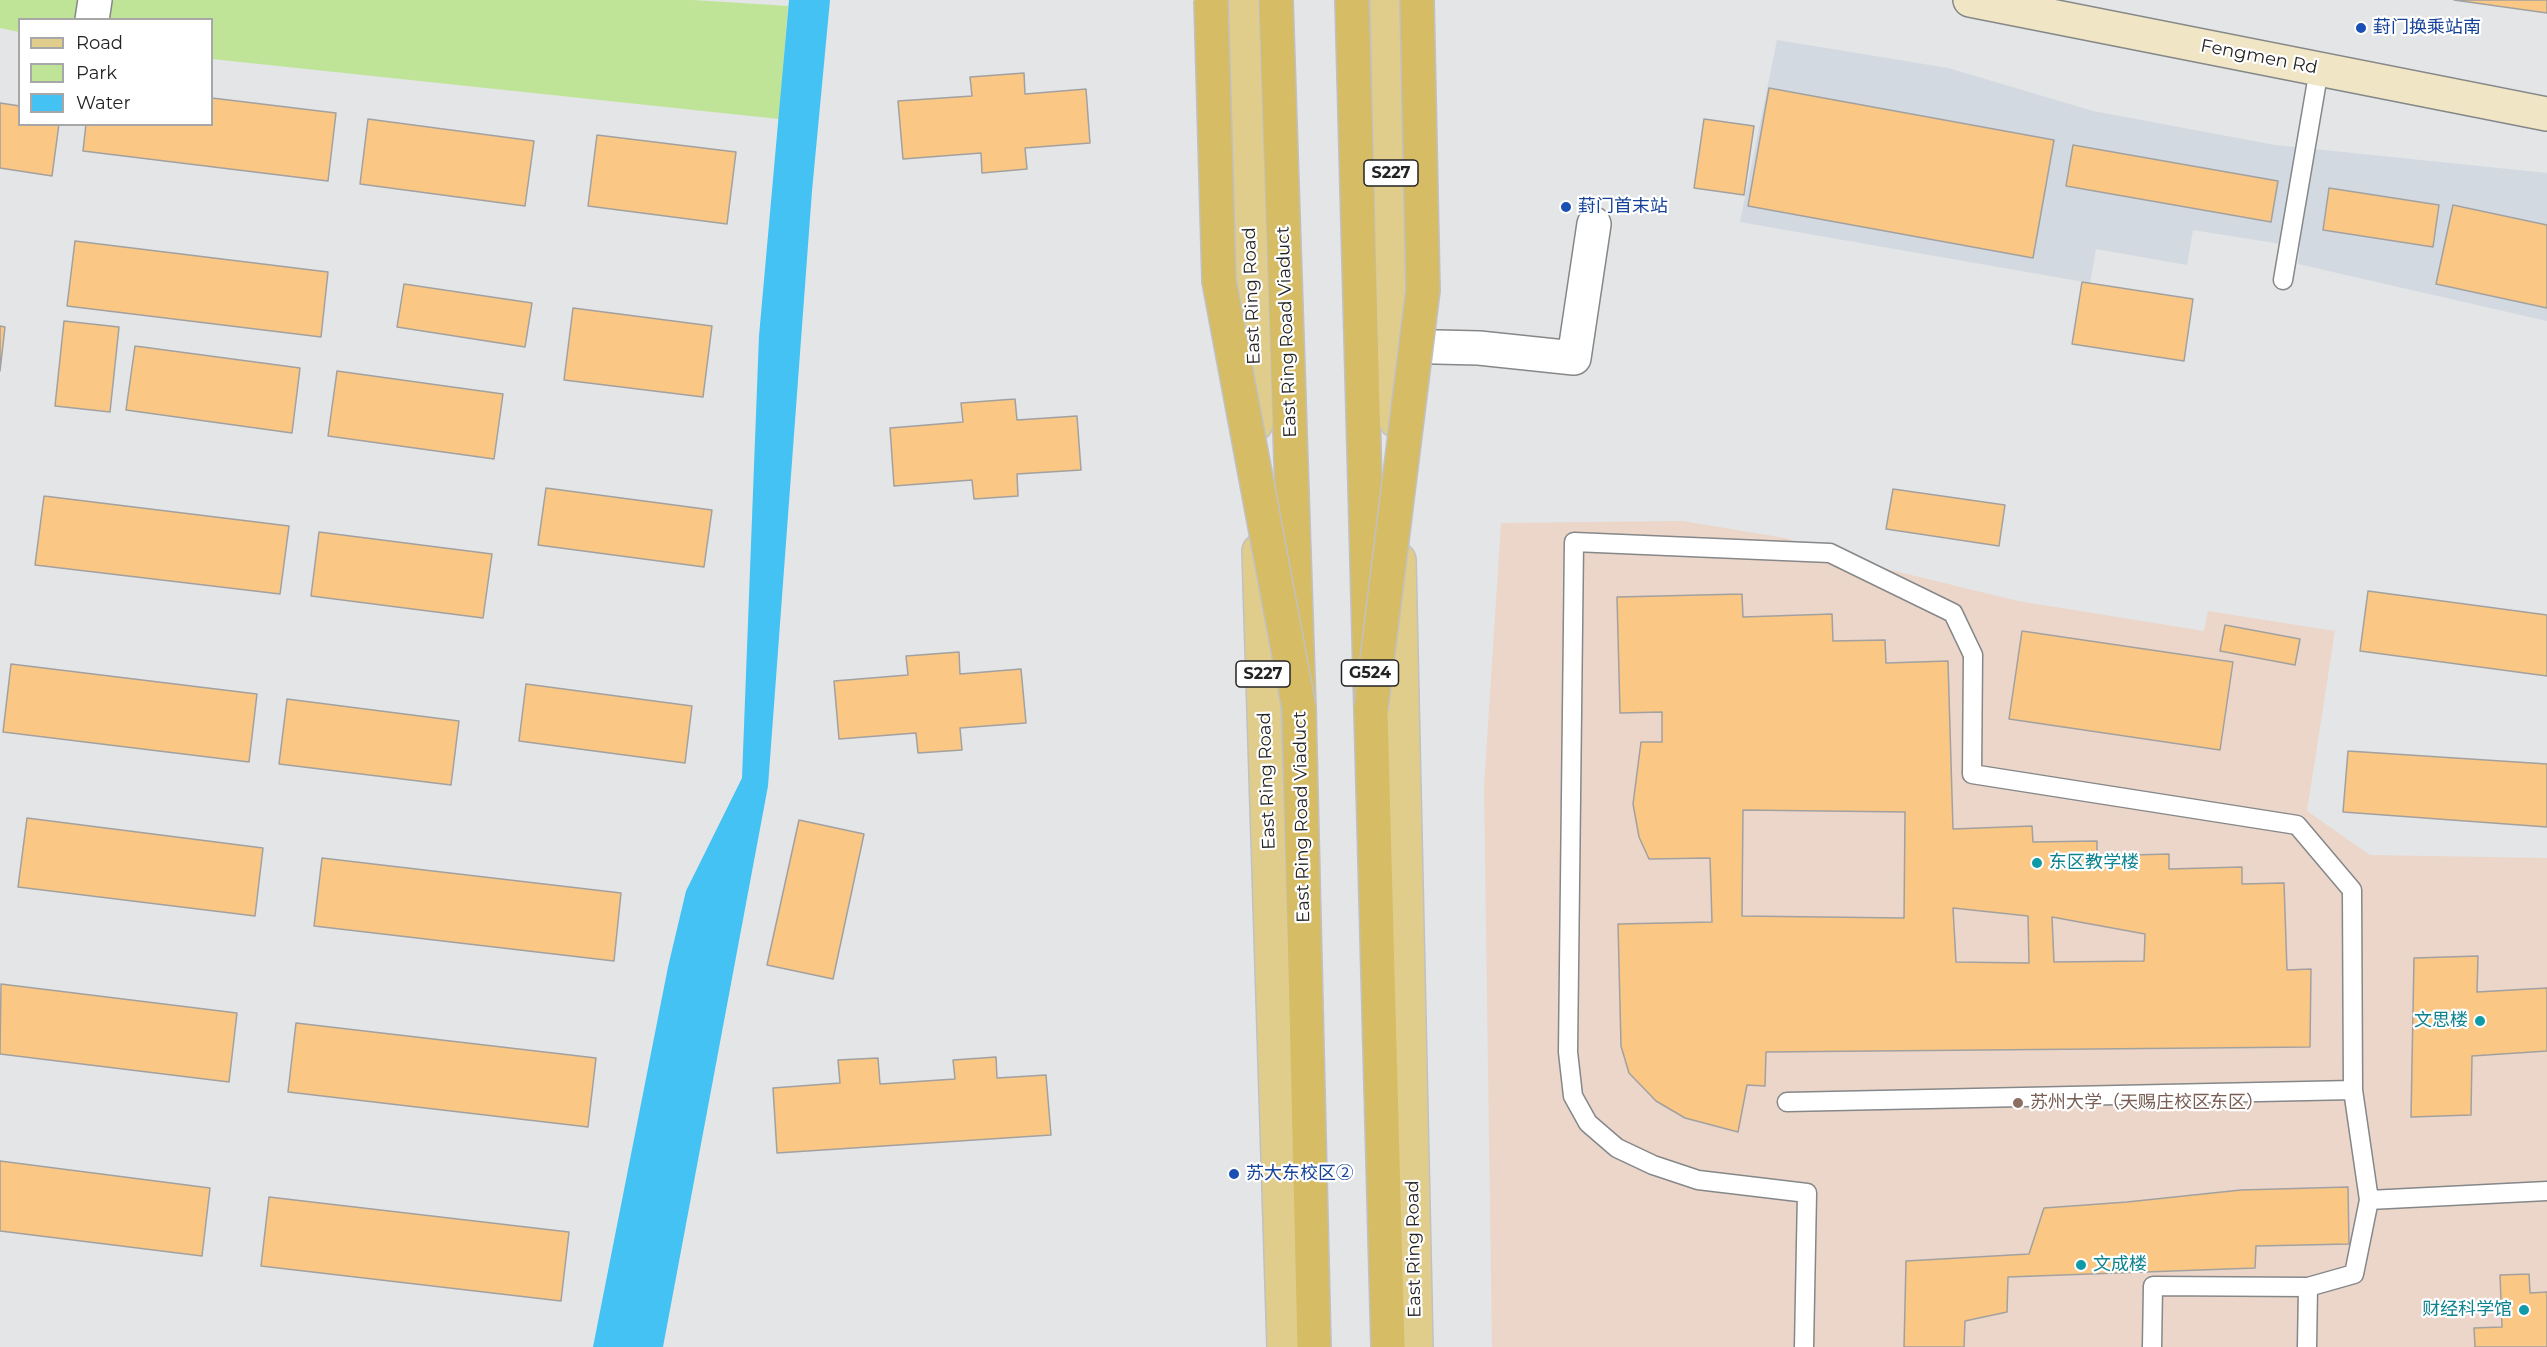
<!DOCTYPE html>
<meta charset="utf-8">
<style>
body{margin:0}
#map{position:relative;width:2547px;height:1347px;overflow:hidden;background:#e3e5e6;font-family:Montserrat,sans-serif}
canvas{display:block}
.legend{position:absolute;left:18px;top:18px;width:195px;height:108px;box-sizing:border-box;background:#fff;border:2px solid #a7a7a7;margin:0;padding:8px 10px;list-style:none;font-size:18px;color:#232324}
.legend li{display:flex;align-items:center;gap:12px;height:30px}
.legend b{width:30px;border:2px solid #a7a7a7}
</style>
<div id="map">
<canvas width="2547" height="1347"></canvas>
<ul class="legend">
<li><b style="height:8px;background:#e0cd8b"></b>Road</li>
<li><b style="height:16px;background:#c0e497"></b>Park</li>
<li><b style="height:16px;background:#44c2f3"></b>Water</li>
</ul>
</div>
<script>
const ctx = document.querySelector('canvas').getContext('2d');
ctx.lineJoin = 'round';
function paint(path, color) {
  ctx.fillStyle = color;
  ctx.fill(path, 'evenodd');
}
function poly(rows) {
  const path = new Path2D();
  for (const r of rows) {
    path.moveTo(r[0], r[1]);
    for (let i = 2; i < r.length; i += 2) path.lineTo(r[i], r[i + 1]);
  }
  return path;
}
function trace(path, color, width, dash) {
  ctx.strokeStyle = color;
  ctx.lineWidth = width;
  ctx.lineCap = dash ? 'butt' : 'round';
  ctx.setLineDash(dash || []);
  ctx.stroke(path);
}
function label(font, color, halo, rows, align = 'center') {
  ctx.font = font + ' Montserrat,"Noto Sans SC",sans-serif';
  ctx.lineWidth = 4.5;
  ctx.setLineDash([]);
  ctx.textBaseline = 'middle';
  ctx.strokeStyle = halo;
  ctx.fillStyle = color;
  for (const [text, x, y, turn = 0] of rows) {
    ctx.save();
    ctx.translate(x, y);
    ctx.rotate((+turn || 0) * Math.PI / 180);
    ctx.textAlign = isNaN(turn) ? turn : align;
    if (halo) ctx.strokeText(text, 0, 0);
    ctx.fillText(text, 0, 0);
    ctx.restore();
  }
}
paint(poly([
 [1777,40,1948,68,2093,111,2275,145,2547,173,2547,321,2298,264,2300,247,2193,230,2187,265,2096,249,2090,283,1740,222]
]), '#d3d9e0');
paint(poly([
 [1683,521,1785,538,1866,564,2018,601,2204,631,2208,611,2335,631,2307,811,2370,855,2547,858,2547,1347,1492,1347,1484,787,1501,523]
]), '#ecd6ca');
paint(poly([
 [0,0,693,0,788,6,779,119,212,59,212,20,20,20,19,32,0,28]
]), '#c0e497');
paint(poly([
 [789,0,830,0,812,191,768,786,663,1347,593,1347,668,967,686,891,742,778,759,336]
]), '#44c2f3');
const building = poly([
 [2454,0,2547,0,2547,13,2454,0],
 [1024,73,1025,94,1086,89,1090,143,1025,148,1027,169,982,173,981,153,903,159,898,101,972,96,970,77,1024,73],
 [1769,88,2054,140,2033,258,1748,206,1769,88],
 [212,98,336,113,328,181,83,151,86,124,212,124,212,98],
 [0,103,20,106,20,124,59,124,52,176,0,168,0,103],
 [368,119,534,141,525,206,360,184,368,119],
 [1704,119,1754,126,1744,195,1694,188,1704,119],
 [597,135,736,152,727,224,588,206,597,135],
 [2073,145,2278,181,2271,222,2066,186,2073,145],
 [2329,188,2439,205,2433,247,2323,230,2329,188],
 [2453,205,2547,225,2547,308,2436,284,2453,205],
 [75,241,328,272,321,337,67,306,75,241],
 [2082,282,2193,299,2184,361,2072,344,2082,282],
 [404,284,532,303,525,347,397,327,404,284],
 [573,308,712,326,703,397,564,380,573,308],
 [64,321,119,327,110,412,55,406,64,321],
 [0,326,5,327,0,371,0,326],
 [135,346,300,368,292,433,126,410,135,346],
 [337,371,503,394,494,459,328,436,337,371],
 [1015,399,1017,420,1077,416,1081,470,1017,474,1018,496,974,499,972,480,894,486,890,428,963,422,961,403,1015,399],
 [546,488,712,510,704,567,538,545,546,488],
 [1893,489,2005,505,1999,546,1886,529,1893,489],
 [44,496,289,526,280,594,35,565,44,496],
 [319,532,492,554,483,618,311,596,319,532],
 [2368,591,2547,615,2547,676,2360,651,2368,591],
 [1742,594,1743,617,1832,614,1833,641,1885,640,1886,663,1948,661,1953,829,2032,826,2033,842,2097,841,2097,856,2169,854,2169,869,2242,867,2242,884,2284,883,2287,970,2311,969,2310,1047,1766,1052,1765,1086,1747,1085,1738,1132,1685,1118,1656,1101,1629,1073,1621,1046,1618,924,1712,922,1710,858,1649,859,1639,837,1633,804,1641,742,1662,742,1662,712,1620,713,1617,597,1742,594],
 [1743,810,1905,812,1904,918,1742,916,1743,810],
 [1953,908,2028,916,2029,963,1956,962,1953,908],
 [2052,917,2145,934,2144,961,2054,962,2052,917],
 [2225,625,2300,639,2295,665,2220,651,2225,625],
 [2022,631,2233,662,2220,750,2009,719,2022,631],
 [959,652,960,674,1021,669,1026,723,960,728,962,750,918,753,916,733,839,739,834,681,908,675,906,656,959,652],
 [11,664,257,694,249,762,3,732,11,664],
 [526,684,692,706,685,763,519,741,526,684],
 [287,699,459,721,451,785,279,764,287,699],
 [2348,751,2547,764,2547,827,2343,812,2348,751],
 [27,818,263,848,255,916,18,887,27,818],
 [799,820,864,834,833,979,767,965,799,820],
 [322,858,621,893,614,961,314,926,322,858],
 [2478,956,2477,992,2547,988,2547,1051,2472,1056,2471,1115,2411,1117,2414,958,2478,956],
 [1,984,237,1013,229,1082,0,1054,1,984],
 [296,1023,596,1058,588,1127,288,1092,296,1023],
 [996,1057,997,1078,1046,1075,1051,1135,777,1153,773,1088,840,1083,838,1060,878,1058,880,1084,955,1079,953,1060,996,1057],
 [0,1161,210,1188,202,1256,0,1231,0,1161],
 [2348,1187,2349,1244,2256,1246,2255,1268,2008,1277,2007,1312,1965,1321,1964,1347,1904,1347,1906,1261,2029,1254,2044,1208,2127,1202,2241,1190,2348,1187],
 [269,1197,569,1232,561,1301,261,1266,269,1197],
 [2529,1274,2530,1293,2547,1292,2547,1347,2475,1347,2474,1328,2502,1327,2500,1275,2529,1274]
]);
paint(building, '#fac784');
trace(building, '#a2a1a0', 1.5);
const service = poly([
 [2283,280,2319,69],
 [1787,1102,2353,1090],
 [2308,1287,2354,1274,2369,1200],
 [1804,1347,1807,1193,1698,1180,1653,1165,1617,1148,1588,1123,1573,1096,1568,1052,1574,542,1830,553,1953,613,1973,655,1972,774,2297,825,2352,890,2353,1090,2369,1200,2547,1191],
 [2152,1347,2153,1286,2308,1287,2307,1347]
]);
const minor = poly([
 [92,20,95,0],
 [1395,346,1479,348,1574,358,1594,224]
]);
const secondary = poly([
 [1970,0,2547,114]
]);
const primary = poly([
 [1242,0,1256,424],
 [1387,0,1396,421],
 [1259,551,1284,1347],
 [1399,560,1416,1347]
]);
const trunk = poly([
 [1276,0,1299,708,1314,1347],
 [1352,0,1388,1347]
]);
trace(service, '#858788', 21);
trace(minor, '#858788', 36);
trace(secondary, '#858788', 36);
trace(primary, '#c1c1c2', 36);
trace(trunk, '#c1c1c2', 36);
trace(service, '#fff', 18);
trace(minor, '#fff', 33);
trace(secondary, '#f0e6c5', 33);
trace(primary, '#e0cd8b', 33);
trace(trunk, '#d6bc64', 33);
const trunkBridge = poly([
 [1211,0,1219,281,1299,708],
 [1371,708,1423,290,1417,0]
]);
trace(trunkBridge, '#c1c1c2', 36, []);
trace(trunkBridge, '#d6bc64', 33);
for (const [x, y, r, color] of [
 [2361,28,6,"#1a4fb4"],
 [1566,207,6,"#1a4fb4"],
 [2037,863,6,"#0f9aa8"],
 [2480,1021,6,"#0f9aa8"],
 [2018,1103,6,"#8d6e63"],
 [1234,1174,6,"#1a4fb4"],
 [2081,1265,6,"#0f9aa8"],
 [2524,1310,6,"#0f9aa8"]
]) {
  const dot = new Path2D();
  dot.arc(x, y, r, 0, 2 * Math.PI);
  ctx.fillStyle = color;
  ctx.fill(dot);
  trace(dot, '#fff', 2);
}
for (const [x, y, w] of [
 [1391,173,54],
 [1370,673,57],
 [1263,674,54]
]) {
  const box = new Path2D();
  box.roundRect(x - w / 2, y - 13, w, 26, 4.5);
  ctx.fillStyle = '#fff';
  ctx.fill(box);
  trace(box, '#232324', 1.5);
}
label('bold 16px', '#232324', null, [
 ["S227",1391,173],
 ["G524",1370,673],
 ["S227",1263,674]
]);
label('18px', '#164399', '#fff', [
 ["葑门换乘站南",2373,28],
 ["葑门首末站",1578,207],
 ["苏大东校区②",1246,1174]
], 'left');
label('18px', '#232324', '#fff', [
 ["Fengmen Rd",2259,57,11],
 ["East Ring Road",1252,296,-92],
 ["East Ring Road Viaduct",1287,332,-92],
 ["East Ring Road",1267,781,-92],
 ["East Ring Road Viaduct",1302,817,-91],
 ["East Ring Road",1414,1249,-91]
]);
label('18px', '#0d838f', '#fff', [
 ["东区教学楼",2049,863],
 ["文思楼",2468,1021,"right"],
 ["文成楼",2093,1265],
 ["财经科学馆",2512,1310,"right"]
], 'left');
label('18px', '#785e54', '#fff', [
 ["苏州大学（天赐庄校区东区）",2030,1103]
], 'left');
</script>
